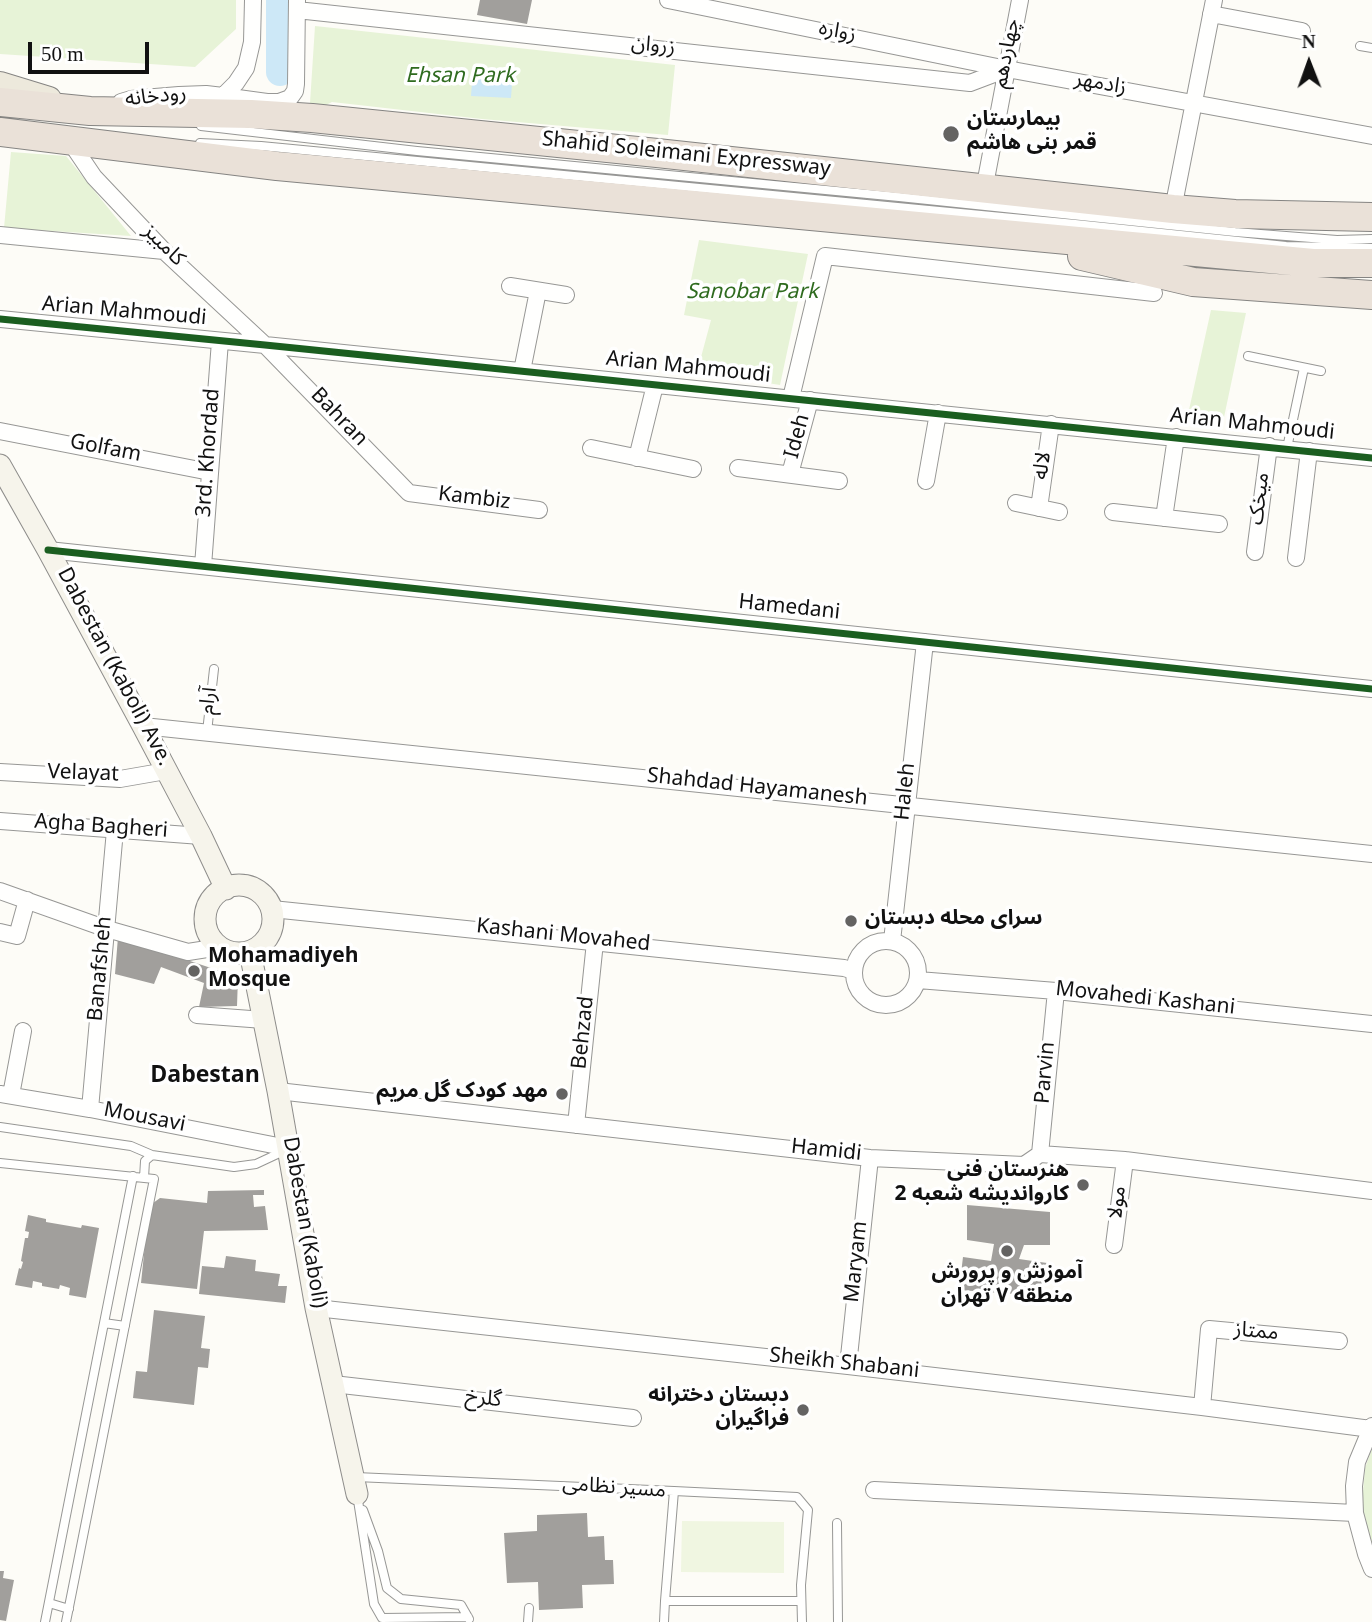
<!DOCTYPE html>
<meta charset="utf-8">
<style>
body{margin:0}
#map{position:relative;width:1372px;height:1622px;overflow:hidden;background:#fdfcf7;font-family:Georgia,serif}
canvas{display:block}
.north{position:absolute;left:1274px;top:28px;width:70px;height:70px;-webkit-text-stroke:5px #fff;paint-order:stroke;rotate:359deg;font-size:19px;font-weight:700;line-height:28px;text-align:center;color:#111}
.north::after{content:'';display:block;margin:auto;width:24px;height:32px;background:#111;clip-path:polygon(50% 0,100% 100%,50% 72%,0 100%)}
.scale{position:absolute;left:28px;top:42px;width:121px;height:32px;box-sizing:border-box;border:4px solid #111;border-top:0;padding-left:9px;font-size:21px;line-height:24px;white-space:nowrap;color:#111;-webkit-text-stroke:5px #fff;paint-order:stroke}
</style>
<div id="map">
<canvas width="1372" height="1622"></canvas>
<div class="north">N</div>
<div class="scale">50 m</div>
</div>
<script>
const ctx = document.querySelector('canvas').getContext('2d');
ctx.lineJoin = 'round';
function paint(path, color) {
  ctx.fillStyle = color;
  ctx.fill(path, 'evenodd');
}
function poly(rows) {
  const path = new Path2D();
  for (const r of rows) {
    if (r.length === 3) {
      path.moveTo(r[0] + r[2], r[1]);
      path.arc(r[0], r[1], r[2], 0, 2 * Math.PI);
      continue;
    }
    path.moveTo(r[0], r[1]);
    for (let i = 2; i < r.length; i += 2) path.lineTo(r[i], r[i + 1]);
  }
  return path;
}
function trace(path, color, width, dash) {
  ctx.strokeStyle = color;
  ctx.lineWidth = width;
  ctx.lineCap = dash ? 'butt' : 'round';
  ctx.setLineDash(dash || []);
  ctx.stroke(path);
}
function label(font, color, halo, rows, align = 'center') {
  ctx.font = font + ' Georgia,"Noto Sans Arabic",serif';
  ctx.lineWidth = 7;
  ctx.setLineDash([]);
  ctx.textBaseline = 'middle';
  ctx.strokeStyle = halo;
  ctx.fillStyle = color;
  for (const [text, x, y, turn = 0] of rows) {
    ctx.save();
    ctx.translate(x, y);
    ctx.rotate((+turn || 0) * Math.PI / 180);
    ctx.textAlign = isNaN(turn) ? turn : align;
    if (halo) ctx.strokeText(text, 0, 0);
    ctx.fillText(text, 0, 0);
    ctx.restore();
  }
}
paint(poly([
 [0,0,236,0,236,29,195,67,0,54],
 [315,26,675,65,668,135,482,119,332,102,326,105,310,103],
 [11,152,66,156,131,236,4,228],
 [699,240,808,254,780,385,697,372,711,320,684,315],
 [1211,310,1246,313,1223,422,1187,419],
 [1372,1449,1372,1555,1361,1517,1365,1468]
]), '#e7f3d7');
paint(poly([
 [682,1521,784,1522,784,1573,681,1572]
]), '#f0f6e1');
paint(poly([
 [473,67,513,69,511,98,471,96]
]), '#cde8f7');
trace(poly([
 [280,72,280,0]
]), '#cde8f7', 28);
paint(poly([
 [480,0,532,0,527,24,477,15],
 [118,937,238,977,237,1006,199,1007,204,983,161,967,154,984,115,974],
 [264,1190,264,1195,253,1195,254,1207,265,1206,268,1230,204,1231,197,1289,141,1283,149,1206,160,1198,207,1203,208,1191],
 [967,1205,1050,1212,1050,1245,1024,1245,1019,1259,1047,1263,1043,1296,959,1290,963,1257,991,1261,994,1244,967,1240],
 [28,1215,46,1219,46,1222,81,1228,82,1225,99,1228,86,1298,69,1295,70,1288,60,1285,59,1289,42,1286,42,1283,33,1281,32,1288,15,1285,19,1268,21,1269,23,1262,21,1261,25,1238,28,1238,29,1232,25,1231],
 [226,1256,256,1260,255,1271,280,1274,278,1286,287,1286,285,1303,199,1294,202,1266,224,1268],
 [154,1310,205,1316,201,1348,210,1349,208,1368,198,1367,194,1405,133,1398,136,1371,147,1372],
 [587,1513,588,1537,604,1536,605,1560,613,1560,614,1584,582,1585,583,1608,539,1610,538,1582,507,1583,504,1533,537,1531,537,1515],
 [0,1571,4,1571,3,1578,14,1580,6,1621,0,1620]
]), '#a19f9c');
const lane = poly([
 [1360,46,1372,48],
 [201,126,417,151,899,197,1235,232,1337,240,1372,239],
 [200,143,261,146,1075,224,1286,246,1372,248],
 [1248,356,1321,371],
 [1287,448,1304,368],
 [207,732,214,669],
 [0,1127,131,1146,152,1155],
 [0,1163,154,1179,66,1622],
 [144,1178,145,1161,152,1155,234,1167,256,1164,286,1150],
 [104,1323,125,1326],
 [356,1477,674,1491,665,1601,801,1601],
 [674,1491,797,1497,808,1510,801,1585,802,1622],
 [357,1494,374,1604,382,1618,468,1617],
 [363,1510,378,1551,387,1588,401,1599,461,1605,469,1619],
 [837,1523,838,1622],
 [49,1603,69,1609],
 [45,1622,133,1176],
 [528,1622,529,1608],
 [664,1622,665,1601]
]);
const street = poly([
 [668,0,1007,69,1372,136],
 [297,10,970,83,1007,69],
 [1211,14,1302,31],
 [223,96,267,102,279,102,290,98,295,91,296,84,297,0],
 [121,102,131,99,179,95,206,94,223,96,236,83,246,68,252,42,253,0],
 [69,140,94,177,164,251,265,345,409,493,539,510],
 [984,190,1020,0],
 [1173,209,1214,0],
 [0,235,164,251],
 [510,286,566,295],
 [0,319,265,345,1372,458],
 [522,371,538,291],
 [791,398,825,256,1154,293],
 [0,431,210,472],
 [591,448,693,469],
 [637,458,655,385],
 [738,468,839,481],
 [790,474,810,400],
 [926,481,938,413],
 [1016,503,1059,512],
 [1039,508,1051,424],
 [1113,512,1219,524],
 [1164,518,1176,437],
 [48,550,1372,689],
 [1255,552,1269,446],
 [1296,558,1309,451],
 [203,566,220,341],
 [143,726,1372,854],
 [0,772,120,779,166,771],
 [0,821,201,836],
 [0,891,107,929,188,952,207,949,216,944],
 [272,909,844,968,854,971],
 [0,932,17,936,27,900],
 [892,941,925,642],
 [886,973,32],
 [918,980,1056,991,1372,1024],
 [197,1015,264,1020],
 [278,1091,870,1158,1024,1165,1040,1154,1125,1160,1372,1191],
 [0,1094,90,1109,288,1148],
 [11,1095,23,1031],
 [90,1109,115,830],
 [576,1125,595,942],
 [1040,1154,1056,991],
 [1114,1245,1125,1160],
 [316,1308,848,1366,1202,1407,1371,1429],
 [848,1366,870,1158],
 [333,1384,633,1418],
 [1202,1407,1209,1329,1339,1341],
 [1372,1426,1357,1462,1354,1486,1355,1513,1366,1554,1372,1569],
 [874,1490,1355,1513]
]);
const secondary = poly([
 [0,465,48,550,143,726,201,836,226,889],
 [239,919,34],
 [250,952,278,1091,316,1308,357,1494]
]);
const primary = poly([
 [0,84,49,99]
]);
const highway = poly([
 [0,102,90,111,251,114,312,118,657,153,1173,209,1235,214,1372,217],
 [0,132,277,166,1313,263,1372,263],
 [1082,256,1193,282,1372,295]
]);
trace(lane, '#979795', 10);
trace(street, '#979795', 18);
trace(secondary, '#8e8d8b', 23);
trace(primary, '#858482', 26);
trace(highway, '#858482', 30);
trace(lane, '#fffffe', 8);
trace(street, '#fffffe', 16);
trace(secondary, '#f6f4eb', 21);
trace(primary, '#ede9dc', 24);
trace(highway, '#eae1d8', 28);
trace(poly([
 [0,319,265,345,1372,458],
 [48,550,1372,689]
]), '#1b5e20', 7);
for (const [x, y, r, color] of [
 [951,134,9,"#646362"],
 [851,921,7,"#646362"],
 [194,971,7,"#646362"],
 [562,1094,7,"#646362"],
 [1083,1185,7,"#646362"],
 [1007,1251,7,"#646362"],
 [803,1410,7,"#646362"]
]) {
  const dot = new Path2D();
  dot.arc(x, y, r, 0, 2 * Math.PI);
  ctx.fillStyle = color;
  ctx.fill(dot);
  trace(dot, '#fff', 2.5);
}
label('21px', '#111', '#fff', [
 ["زواره",837,34,11],
 ["زروان",653,48,6],
 ["چهاردهم",1009,54,-79],
 ["زادمهر",1100,86,10],
 ["رودخانه",156,99,-6],
 ["Shahid Soleimani Expressway",686,157,6],
 ["کامبیز",162,247,45],
 ["Arian Mahmoudi",124,314,5],
 ["Arian Mahmoudi",688,370,6],
 ["Bahran",337,419,46],
 ["Arian Mahmoudi",1252,427,6],
 ["Ideh",800,437,-75],
 ["Golfam",105,451,11],
 ["3rd. Khordad",211,453,-86],
 ["لاله",1045,466,-82],
 ["میخک",1262,499,-83],
 ["Kambiz",474,501,7],
 ["Hamedani",789,610,6],
 ["Dabestan (Kaboli) Ave.",112,668,62],
 ["آرام",211,701,-83],
 ["Velayat",83,776,2],
 ["Shahdad Hayamanesh",757,790,6],
 ["Haleh",908,792,-84],
 ["Agha Bagheri",101,829,4],
 ["Kashani Movahed",563,938,6],
 ["Banafsheh",103,969,-85],
 ["Movahedi Kashani",1145,1001,6],
 ["Behzad",586,1033,-84],
 ["Parvin",1048,1073,-85],
 ["Mousavi",144,1120,11],
 ["Hamidi",826,1153,6],
 ["مولا",1120,1203,-83],
 ["Dabestan (Kaboli)",302,1223,80],
 ["Maryam",859,1262,-84],
 ["ممتاز",1256,1334,5],
 ["Sheikh Shabani",844,1366,6],
 ["گلرخ",483,1401,6],
 ["مسیر نظامی",614,1490,4]
]);
label('italic 21px', '#2f6b1f', '#fff', [
 ["Ehsan Park",460,79],
 ["Sanobar Park",752,295]
]);
label('bold 21px', '#111', '#fff', [
 ["بیمارستان",967,122],
 ["قمر بنی هاشم",967,146],
 ["سرای محله دبستان",865,921],
 ["Mohamadiyeh",208,959],
 ["Mosque",208,983],
 ["مهد کودک گل مریم",548,1094,"right"],
 ["هنرستان فنی",1069,1173,"right"],
 ["کارواندیشه شعبه 2",1069,1197,"right"],
 ["آموزش و پرورش",1007,1275,"center"],
 ["منطقه ۷ تهران",1007,1299,"center"],
 ["دبستان دخترانه",789,1398,"right"],
 ["فراگیران",789,1422,"right"]
], 'left');
label('bold 23px', '#111', '#fff', [
 ["Dabestan",205,1079]
]);
</script>
